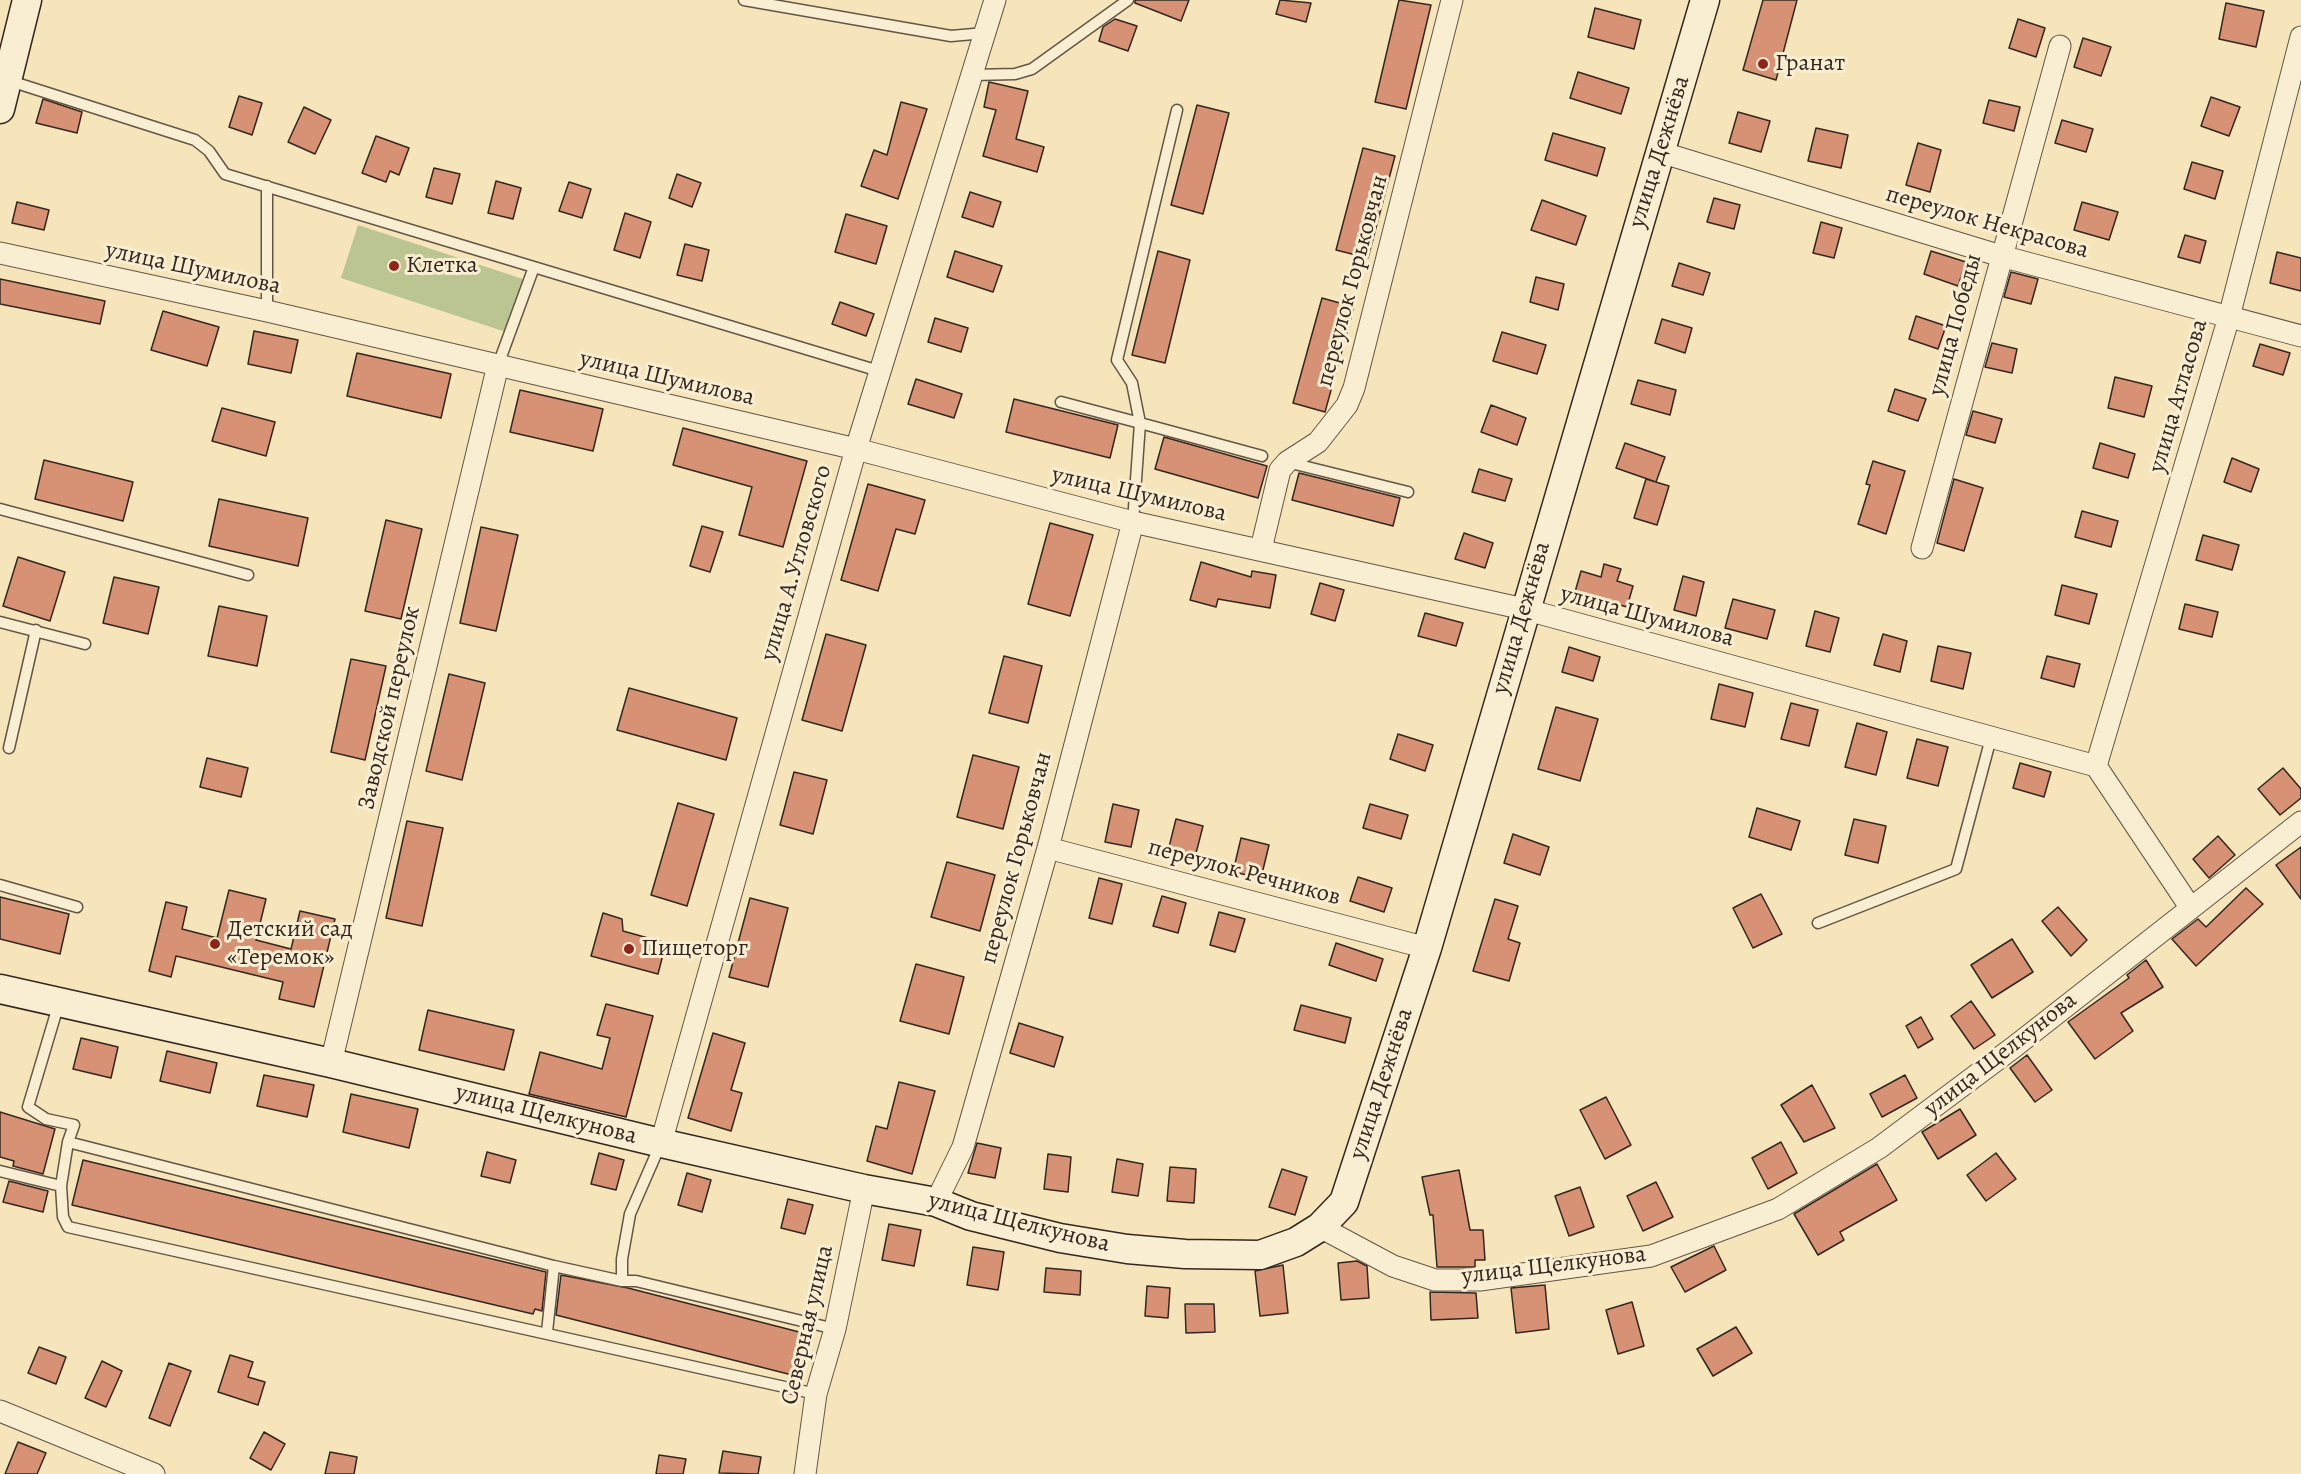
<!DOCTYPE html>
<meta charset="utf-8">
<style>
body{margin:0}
canvas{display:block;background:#f6e4ba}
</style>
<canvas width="2301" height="1474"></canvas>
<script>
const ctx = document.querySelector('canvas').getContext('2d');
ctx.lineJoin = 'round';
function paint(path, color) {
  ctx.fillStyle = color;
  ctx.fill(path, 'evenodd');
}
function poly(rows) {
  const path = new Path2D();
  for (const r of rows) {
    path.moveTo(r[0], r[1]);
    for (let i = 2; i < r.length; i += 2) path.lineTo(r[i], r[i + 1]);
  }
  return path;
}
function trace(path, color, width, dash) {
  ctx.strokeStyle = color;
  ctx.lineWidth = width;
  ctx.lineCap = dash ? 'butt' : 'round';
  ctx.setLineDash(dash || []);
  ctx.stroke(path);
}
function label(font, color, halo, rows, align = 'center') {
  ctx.font = font + ' Alegreya,serif';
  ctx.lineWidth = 6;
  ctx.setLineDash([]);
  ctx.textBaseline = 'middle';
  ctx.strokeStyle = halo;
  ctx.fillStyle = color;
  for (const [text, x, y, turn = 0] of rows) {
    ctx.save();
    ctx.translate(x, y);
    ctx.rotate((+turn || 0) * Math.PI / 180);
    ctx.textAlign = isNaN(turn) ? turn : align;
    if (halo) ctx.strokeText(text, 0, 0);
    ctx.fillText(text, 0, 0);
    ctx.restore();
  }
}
paint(poly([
 [358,225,523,279,506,332,341,278]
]), '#bbc591');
const building = poly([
 [1135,0,1189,0,1181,21,1135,3,1135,0],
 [1280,0,1311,3,1306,22,1276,14,1280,0],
 [1399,0,1431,5,1406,109,1375,102,1399,0],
 [1763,0,1797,0,1776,80,1743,70,1763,0],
 [2226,3,2264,11,2256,47,2219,39,2226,3],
 [1595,8,1641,20,1634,49,1588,37,1595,8],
 [1115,19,1137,26,1128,51,1099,41,1103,27,1115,19],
 [2018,19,2045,28,2036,57,2009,48,2018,19],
 [2083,38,2111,47,2101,76,2074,67,2083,38],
 [1578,72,1629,88,1621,114,1570,98,1578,72],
 [989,82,1028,91,1016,139,1044,147,1037,172,983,156,996,110,984,107,989,82],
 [239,96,262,103,252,135,229,127,239,96],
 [2211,97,2240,107,2229,136,2201,126,2211,97],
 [43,99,82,112,77,133,36,123,43,99],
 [1989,100,2020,107,2014,131,1983,123,1989,100],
 [901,102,927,109,898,199,861,186,874,150,887,155,901,102],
 [1197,105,1229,113,1203,214,1171,205,1197,105],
 [304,107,331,120,315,154,288,142,304,107],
 [1738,112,1770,121,1761,152,1729,143,1738,112],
 [2062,120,2093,129,2086,152,2055,143,2062,120],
 [1816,128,1848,135,1841,168,1808,161,1816,128],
 [1553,133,1605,148,1597,176,1545,160,1553,133],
 [376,136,409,148,399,175,390,171,386,182,362,173,376,136],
 [1918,143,1941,150,1930,192,1906,185,1918,143],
 [1363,148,1395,156,1368,258,1336,250,1363,148],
 [2192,162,2223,171,2215,199,2184,189,2192,162],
 [434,168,460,174,452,204,426,197,434,168],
 [677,174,701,183,692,207,669,198,677,174],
 [496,181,521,188,513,219,488,213,496,181],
 [569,182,591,189,582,218,559,211,569,182],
 [970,192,1001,202,993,227,962,217,970,192],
 [1714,198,1740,205,1734,229,1707,222,1714,198],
 [1542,200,1586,216,1576,245,1531,230,1542,200],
 [17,202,49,210,44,230,12,223,17,202],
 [2082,202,2118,212,2109,240,2074,230,2082,202],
 [625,213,651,222,640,258,614,250,625,213],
 [846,214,887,226,876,264,835,252,846,214],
 [1821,222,1842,228,1834,258,1813,253,1821,222],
 [2185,235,2206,241,2200,263,2178,257,2185,235],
 [685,244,709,250,702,281,677,275,685,244],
 [955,251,1002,266,993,292,947,277,955,251],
 [1158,251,1190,260,1165,363,1132,355,1158,251],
 [1931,251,1966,262,1958,286,1924,274,1931,251],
 [2277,252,2301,258,2301,291,2270,283,2277,252],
 [1679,263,1710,273,1703,295,1672,286,1679,263],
 [2011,272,2038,279,2031,304,2004,297,2011,272],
 [1536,277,1564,284,1558,310,1530,302,1536,277],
 [0,279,105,301,100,324,0,304,0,279],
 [1322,298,1354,307,1325,412,1293,403,1322,298],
 [840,302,874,314,866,336,832,324,840,302],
 [163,311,219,327,207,366,151,350,163,311],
 [1916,316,1946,326,1938,349,1909,339,1916,316],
 [935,318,968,328,961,352,928,342,935,318],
 [1662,319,1692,328,1685,353,1655,343,1662,319],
 [254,331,298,340,291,373,248,364,254,331],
 [1502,332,1546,345,1537,374,1493,361,1502,332],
 [1992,343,2017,349,2012,373,1985,367,1992,343],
 [2260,344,2290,353,2283,375,2253,366,2260,344],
 [357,353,451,374,441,418,347,396,357,353],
 [2115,377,2152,386,2144,417,2108,408,2115,377],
 [916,379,962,394,954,418,908,404,916,379],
 [1638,380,1676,390,1670,415,1631,404,1638,380],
 [1895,389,1926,399,1918,421,1888,411,1895,389],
 [520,390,603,409,593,451,510,432,520,390],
 [1014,399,1118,425,1110,458,1006,432,1014,399],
 [1491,405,1526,418,1517,445,1481,432,1491,405],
 [222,408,275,422,266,456,212,441,222,408],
 [1973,411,2002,419,1995,443,1966,435,1973,411],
 [683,428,807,461,783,547,739,535,752,487,673,465,683,428],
 [1164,437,1267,466,1258,498,1155,469,1164,437],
 [1625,443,1665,457,1656,482,1616,468,1625,443],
 [2100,443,2135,454,2128,478,2093,468,2100,443],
 [2232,458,2259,469,2251,492,2224,482,2232,458],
 [44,460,133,482,123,521,35,499,44,460],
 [1873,461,1905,471,1886,534,1858,524,1870,485,1866,484,1873,461],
 [1479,469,1512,479,1505,501,1472,492,1479,469],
 [1299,473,1400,498,1393,526,1292,500,1299,473],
 [1646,479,1669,486,1657,525,1634,518,1646,479],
 [1954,479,1983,488,1964,551,1937,543,1954,479],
 [868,484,925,500,915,534,896,529,878,591,841,580,868,484],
 [219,499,308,518,298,566,209,546,219,499],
 [2082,511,2118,521,2111,547,2075,537,2082,511],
 [386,520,422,529,401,619,365,611,386,520],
 [1050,523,1093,535,1070,616,1028,604,1050,523],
 [702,526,723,532,710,572,690,566,702,526],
 [481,527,518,535,496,631,460,623,481,527],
 [1464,533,1493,543,1485,568,1455,559,1464,533],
 [2203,535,2239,545,2232,570,2196,560,2203,535],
 [18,557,65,572,50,621,3,606,18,557],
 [1201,562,1251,577,1252,571,1276,575,1270,608,1218,599,1216,607,1190,600,1201,562],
 [1604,564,1621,569,1617,581,1633,586,1627,607,1575,592,1581,571,1601,577,1604,564],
 [1683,576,1704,582,1696,616,1674,610,1683,576],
 [114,577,159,587,148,634,103,623,114,577],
 [1320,583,1344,590,1335,621,1311,614,1320,583],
 [2062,585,2097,594,2089,624,2055,615,2062,585],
 [1733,599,1775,610,1767,639,1725,628,1733,599],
 [2185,604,2218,612,2212,637,2179,629,2185,604],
 [219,606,267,616,257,666,208,656,219,606],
 [1815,611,1839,618,1830,652,1806,646,1815,611],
 [1425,613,1463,623,1456,646,1418,636,1425,613],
 [826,634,866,645,842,731,802,720,826,634],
 [1883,634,1907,641,1900,672,1874,665,1883,634],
 [1938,646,1971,653,1963,689,1931,681,1938,646],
 [1569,647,1600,657,1593,681,1562,672,1569,647],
 [1004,656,1042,666,1028,723,989,713,1004,656],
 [2047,656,2080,664,2074,687,2041,678,2047,656],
 [351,659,386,666,365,760,331,752,351,659],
 [449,674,485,683,462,780,426,771,449,674],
 [1719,684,1753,693,1745,727,1711,719,1719,684],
 [629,688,737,718,726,760,617,730,629,688],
 [1791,703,1818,710,1809,746,1781,739,1791,703],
 [1556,707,1598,719,1580,781,1538,769,1556,707],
 [1857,723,1887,732,1876,775,1845,767,1857,723],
 [1398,734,1433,745,1425,771,1390,759,1398,734],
 [1917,739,1948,747,1938,786,1907,778,1917,739],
 [973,755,1019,767,1003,829,957,817,973,755],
 [207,758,248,768,241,797,200,787,207,758],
 [2020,763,2051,772,2044,797,2013,788,2020,763],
 [2283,768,2301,789,2301,798,2280,815,2258,789,2283,768],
 [794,772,827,780,813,834,780,825,794,772],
 [678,803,714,814,687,906,651,895,678,803],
 [1113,804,1139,810,1131,847,1105,842,1113,804],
 [1370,804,1408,815,1401,839,1363,828,1370,804],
 [1757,808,1800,821,1791,850,1749,837,1757,808],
 [1176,819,1203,826,1194,861,1167,855,1176,819],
 [1854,819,1886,826,1878,863,1845,855,1854,819],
 [407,821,443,828,422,926,386,918,407,821],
 [1513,834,1549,847,1540,875,1504,863,1513,834],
 [2218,836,2235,855,2209,878,2193,859,2218,836],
 [1241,838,1269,845,1261,878,1233,872,1241,838],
 [2301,847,2301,899,2276,865,2301,847],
 [947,862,995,875,980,931,931,917,947,862],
 [1358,877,1392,888,1384,912,1350,901,1358,877],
 [1099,878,1122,884,1112,924,1089,918,1099,878],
 [2246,888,2263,904,2196,966,2172,939,2198,919,2206,927,2246,888],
 [229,890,266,899,256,940,291,949,300,911,335,919,314,1007,279,999,283,982,176,956,171,977,149,971,166,902,187,907,182,929,217,938,229,890],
 [1761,894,1782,934,1753,948,1733,908,1761,894],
 [1162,896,1186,903,1178,933,1153,926,1162,896],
 [0,897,69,914,60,954,0,939,0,897],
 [750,898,788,908,768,987,729,977,750,898],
 [1495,899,1518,906,1508,939,1520,943,1509,981,1473,971,1495,899],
 [2058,907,2087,940,2071,956,2042,921,2058,907],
 [1219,912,1245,919,1235,952,1210,945,1219,912],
 [603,913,622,919,623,931,666,943,658,974,591,956,603,913],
 [2012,939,2033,972,1992,998,1971,965,2012,939],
 [1336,943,1383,959,1376,981,1329,965,1336,943],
 [2146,960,2163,987,2121,1013,2133,1031,2095,1059,2068,1022,2129,978,2127,975,2146,960],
 [916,964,964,977,949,1034,900,1021,916,964],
 [1971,1001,1995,1035,1974,1049,1951,1016,1971,1001],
 [606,1004,653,1016,626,1117,529,1094,540,1052,602,1069,610,1038,597,1035,606,1004],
 [1301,1005,1351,1018,1345,1043,1294,1030,1301,1005],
 [428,1010,514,1030,504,1070,419,1050,428,1010],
 [1921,1017,1933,1039,1918,1048,1906,1026,1921,1017],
 [1019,1023,1063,1037,1054,1067,1010,1053,1019,1023],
 [713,1033,745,1043,731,1090,742,1093,731,1131,688,1118,713,1033],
 [81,1038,118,1047,111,1078,73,1069,81,1038],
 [167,1051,217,1063,210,1093,160,1081,167,1051],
 [2027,1055,2052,1090,2035,1102,2010,1068,2027,1055],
 [264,1075,314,1085,307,1117,257,1106,264,1075],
 [1905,1075,1917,1098,1882,1117,1870,1094,1905,1075],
 [899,1082,935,1091,912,1174,867,1161,876,1126,887,1129,899,1082],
 [1812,1085,1835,1128,1804,1142,1781,1105,1812,1085],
 [351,1094,418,1109,409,1148,343,1132,351,1094],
 [1606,1097,1631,1145,1605,1159,1580,1110,1606,1097],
 [1960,1109,1976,1135,1938,1159,1922,1132,1960,1109],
 [0,1112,55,1129,43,1174,13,1166,14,1161,0,1157,0,1112],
 [1781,1142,1797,1173,1768,1189,1752,1158,1781,1142],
 [977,1143,1001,1148,995,1178,968,1173,977,1143],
 [487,1152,516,1160,510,1183,481,1176,487,1152],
 [599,1153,624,1160,616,1190,591,1184,599,1153],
 [1996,1153,2016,1179,1986,1201,1967,1175,1996,1153],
 [1048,1154,1071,1157,1068,1192,1044,1189,1048,1154],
 [1117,1159,1143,1164,1138,1196,1112,1192,1117,1159],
 [83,1160,546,1272,542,1311,535,1309,533,1314,72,1205,83,1160],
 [1877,1164,1897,1200,1840,1232,1844,1240,1818,1255,1794,1214,1877,1164],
 [1170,1167,1196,1169,1194,1203,1167,1201,1170,1167],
 [1282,1169,1307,1177,1295,1215,1269,1207,1282,1169],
 [1459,1170,1470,1230,1483,1230,1485,1260,1475,1260,1475,1267,1437,1267,1433,1215,1430,1215,1422,1177,1459,1170],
 [687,1173,711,1180,702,1212,678,1205,687,1173],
 [9,1181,48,1191,43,1212,3,1202,9,1181],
 [1656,1182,1673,1217,1643,1231,1627,1196,1656,1182],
 [1580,1187,1594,1227,1569,1236,1555,1196,1580,1187],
 [788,1199,813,1205,805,1234,781,1228,788,1199],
 [889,1224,921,1230,914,1266,882,1260,889,1224],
 [1714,1246,1726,1270,1685,1292,1671,1267,1714,1246],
 [973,1247,1004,1252,998,1290,967,1285,973,1247],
 [1357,1261,1367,1266,1369,1298,1341,1300,1338,1263,1357,1261],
 [1283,1265,1288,1313,1260,1316,1255,1271,1283,1265],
 [1046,1268,1081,1271,1080,1295,1044,1292,1046,1268],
 [561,1275,628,1288,807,1334,796,1376,556,1315,561,1275],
 [1545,1285,1549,1329,1516,1333,1511,1288,1545,1285],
 [1147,1286,1170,1288,1168,1318,1145,1316,1147,1286],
 [1430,1292,1476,1293,1478,1318,1431,1320,1430,1292],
 [1632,1302,1644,1346,1618,1354,1606,1310,1632,1302],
 [1185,1304,1214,1304,1215,1332,1186,1333,1185,1304],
 [1736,1327,1752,1353,1713,1376,1697,1349,1736,1327],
 [39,1347,66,1357,56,1384,28,1373,39,1347],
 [230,1355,253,1362,248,1377,265,1382,258,1405,218,1392,230,1355],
 [102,1361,122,1371,106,1407,85,1398,102,1361],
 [169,1363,191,1371,170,1426,149,1418,169,1363],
 [264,1432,285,1444,271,1470,250,1458,264,1432],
 [18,1442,46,1453,37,1474,5,1474,18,1442],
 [723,1451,761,1457,758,1474,719,1473,723,1451],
 [330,1452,357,1457,354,1474,325,1474,330,1452],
 [659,1455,686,1459,683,1474,656,1474,659,1455]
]);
paint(building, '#d79276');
trace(building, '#33271f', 1.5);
const lane = poly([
 [744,0,951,36,985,33],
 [973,75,1015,74,1032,69,1128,0],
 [7,80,195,140,209,151,225,174,879,371],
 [1177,110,1117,360,1132,383,1140,423,1262,456],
 [267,311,267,186],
 [498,365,534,267],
 [1061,402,1140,423,1133,522],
 [1287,462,1408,492],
 [0,509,248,575],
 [0,622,85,644],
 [9,748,36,630],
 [0,885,77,907],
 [1818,923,1956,869,1991,738],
 [68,1142,554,1266,622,1281,636,1281,835,1329],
 [0,1171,61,1186,68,1142,74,1125,46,1119,28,1107,59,1003],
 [61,1186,63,1217,68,1227,816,1394],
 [629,1281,622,1281,622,1259,630,1214,661,1143],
 [547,1332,554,1266]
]);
const street = poly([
 [1660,152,2001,256,2301,336],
 [0,253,267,311,856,449,1133,522,1524,609,2096,766,2190,907],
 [1922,548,2060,46],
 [1261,549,1280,470,1287,462,1318,442,1347,405,1354,388,1452,0],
 [2096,766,2229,317,2301,37],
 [1048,848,1427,948],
 [331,1063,498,365],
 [661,1143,856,449,995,0],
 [936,1202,963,1147,1048,848,1133,522],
 [1320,1227,1393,1266,1435,1280,1480,1280,1651,1256,1778,1209,1879,1148,2014,1047,2301,822],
 [0,1411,154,1474],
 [805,1474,816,1394,835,1329,864,1189]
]);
const secondary = poly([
 [0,109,27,0],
 [0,989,331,1063,661,1143,864,1189,936,1202,971,1216,1060,1238,1127,1249,1185,1254,1260,1255,1296,1242,1320,1227,1344,1202,1427,948,1705,0]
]);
trace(lane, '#645646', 13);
trace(street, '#645646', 23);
trace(secondary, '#33271f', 31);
trace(lane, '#f9edd2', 10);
trace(street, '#f9edd2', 21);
trace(secondary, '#f9edd2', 28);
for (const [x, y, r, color] of [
 [1763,64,6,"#8f2418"],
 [394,266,6,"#8f2418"],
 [215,944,6,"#8f2418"],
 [629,949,6,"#8f2418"]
]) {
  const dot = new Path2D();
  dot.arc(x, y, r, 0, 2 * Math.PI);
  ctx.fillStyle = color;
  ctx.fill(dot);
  trace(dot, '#f9edd2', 2);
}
label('24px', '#33271f', '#f9edd2', [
 ["Гранат",1775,64],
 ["Клетка",406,266],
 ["Детский сад",227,930],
 ["«Теремок»",227,958],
 ["Пищеторг",641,949]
], 'left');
label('24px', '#33271f', '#f9edd2', [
 ["улица Дежнёва",1660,152,-73],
 ["переулок Некрасова",1987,223,16],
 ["улица Шумилова",193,269,12],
 ["переулок Горьковчан",1353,281,-75],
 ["улица Победы",1956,325,-75],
 ["улица Шумилова",667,379,13],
 ["улица Атласова",2179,396,-74],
 ["улица Шумилова",1139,495,13],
 ["улица А.Угловского",797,563,-74],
 ["улица Шумилова",1647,617,15],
 ["улица Дежнёва",1522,618,-74],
 ["Заводской переулок",390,708,-77],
 ["переулок Горьковчан",1017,858,-75],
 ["переулок Речников",1244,873,15],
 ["улица Щелкунова",2001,1055,-38],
 ["улица Дежнёва",1382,1084,-72],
 ["улица Щелкунова",546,1115,14],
 ["улица Щелкунова",1019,1223,14],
 ["улица Щелкунова",1554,1266,-7],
 ["Северная улица",808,1325,-77]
]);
</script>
